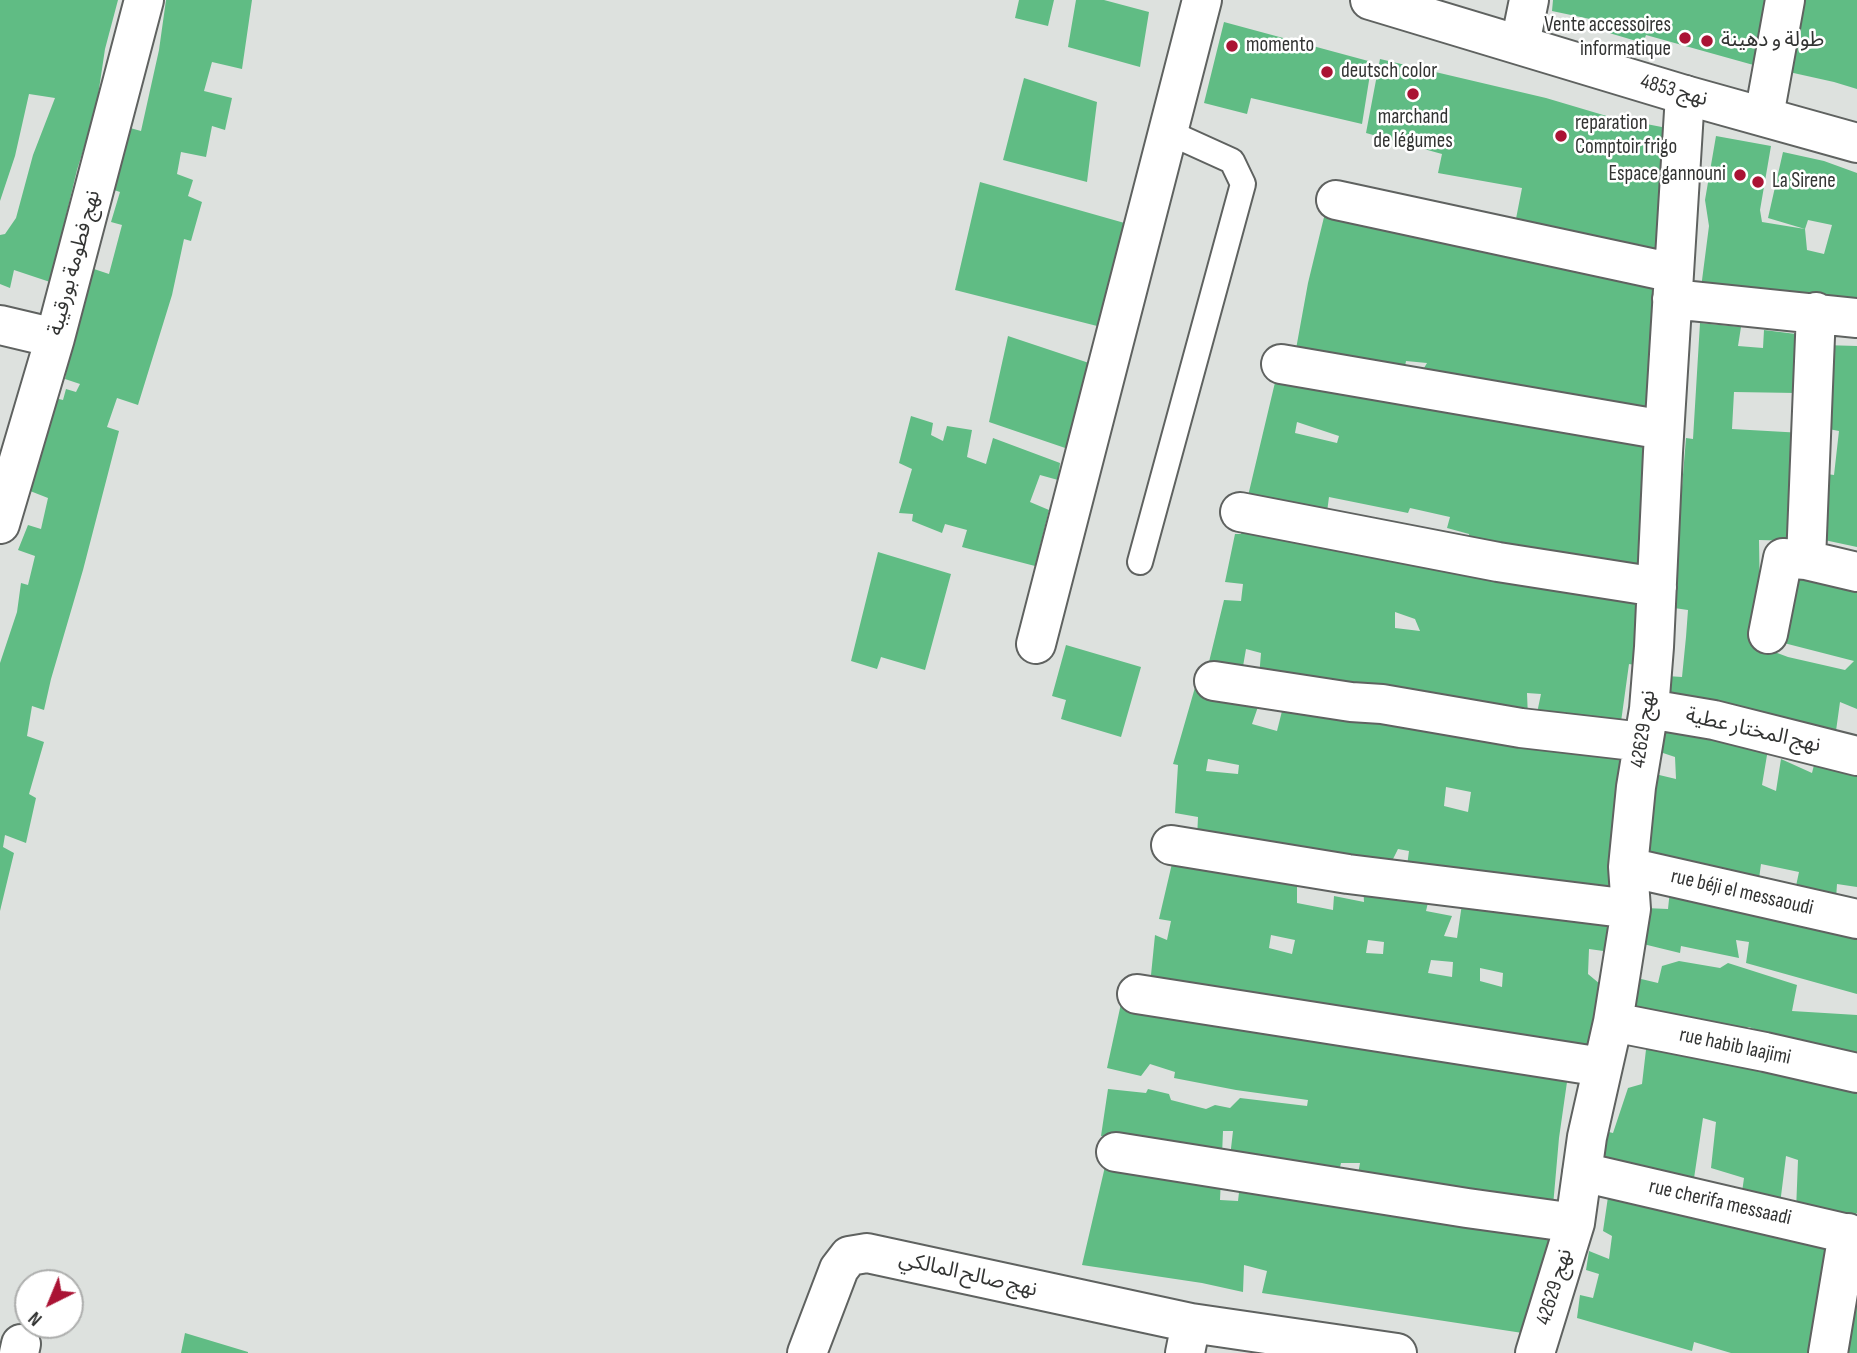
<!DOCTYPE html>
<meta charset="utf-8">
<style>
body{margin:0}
#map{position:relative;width:1857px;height:1353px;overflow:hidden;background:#dde1de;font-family:"Sofia Sans Condensed",sans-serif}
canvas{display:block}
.north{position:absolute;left:14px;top:1269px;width:70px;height:70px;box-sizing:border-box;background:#fff;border:2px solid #adaead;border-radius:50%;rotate:223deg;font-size:19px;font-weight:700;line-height:28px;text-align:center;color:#333433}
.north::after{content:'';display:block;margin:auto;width:24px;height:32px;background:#aa1334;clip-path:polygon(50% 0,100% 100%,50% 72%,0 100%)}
</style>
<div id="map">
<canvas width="1857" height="1353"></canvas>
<div class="north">N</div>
</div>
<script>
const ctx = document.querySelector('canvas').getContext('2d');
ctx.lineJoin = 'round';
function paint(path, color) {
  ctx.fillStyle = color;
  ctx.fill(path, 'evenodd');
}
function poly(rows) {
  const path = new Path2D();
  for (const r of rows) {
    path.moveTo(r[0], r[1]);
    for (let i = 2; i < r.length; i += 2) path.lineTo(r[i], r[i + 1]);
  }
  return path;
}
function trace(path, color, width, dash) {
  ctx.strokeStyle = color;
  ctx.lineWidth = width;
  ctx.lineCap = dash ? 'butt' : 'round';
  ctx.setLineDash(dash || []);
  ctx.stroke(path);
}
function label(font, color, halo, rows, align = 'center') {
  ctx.font = font + ' "Sofia Sans Condensed","Noto Sans Arabic",sans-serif';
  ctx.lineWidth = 5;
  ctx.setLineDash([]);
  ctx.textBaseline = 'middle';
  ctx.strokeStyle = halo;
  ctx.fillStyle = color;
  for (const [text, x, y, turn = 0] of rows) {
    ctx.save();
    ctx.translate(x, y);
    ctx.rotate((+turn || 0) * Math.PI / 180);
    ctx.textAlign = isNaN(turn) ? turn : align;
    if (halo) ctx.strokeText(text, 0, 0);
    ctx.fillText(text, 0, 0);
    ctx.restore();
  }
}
paint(poly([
 [0,0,118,0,105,49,96,109,77,170,50,282,14,270,10,288,0,284,0,235,5,234,16,218,33,155,55,98,29,94,15,156,0,201],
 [166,0,252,0,242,69,212,62,204,91,232,98,225,130,212,126,206,157,181,152,177,174,193,180,188,196,202,202,191,241,184,239,172,295,138,405,117,398,107,427,119,431,83,570,51,679,44,710,32,706,27,736,44,742,29,794,36,798,26,843,5,835,3,847,14,853,0,911,0,663,17,612,21,583,28,585,35,556,18,550,28,525,41,529,48,498,25,489,51,397,63,400,66,389,76,392,80,384,65,379,75,326,94,269,109,274,122,225,111,222,120,192,111,189,123,126,141,131,159,50],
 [1019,0,1054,0,1048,26,1015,18],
 [1076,0,1104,0,1149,12,1140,67,1068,47],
 [1553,0,1769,0,1757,66,1646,35,1643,43,1589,27,1590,19,1552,11],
 [1800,0,1857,0,1857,89,1834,82,1789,72],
 [1224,22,1372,62,1362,124,1251,98,1247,114,1204,103],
 [1380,59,1546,98,1610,117,1667,128,1669,261,1514,229,1522,188,1438,173,1442,154,1366,133],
 [1024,78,1097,102,1087,182,1003,160],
 [1716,136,1771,146,1760,210,1762,222,1805,229,1768,218,1783,152,1824,161,1857,173,1857,304,1701,288,1709,226,1705,200],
 [1808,220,1832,225,1824,254,1807,250,1805,229],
 [980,182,1128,224,1105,328,955,290],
 [1325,213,1666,283,1655,422,1528,394,1528,386,1449,375,1424,368,1427,363,1406,361,1404,372,1296,349,1308,283],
 [1700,323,1741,327,1738,346,1763,348,1764,330,1796,334,1797,393,1734,392,1732,429,1803,433,1797,541,1759,540,1760,600,1753,644,1788,657,1845,670,1854,661,1780,642,1791,575,1857,593,1857,709,1840,702,1835,738,1668,700,1667,676,1682,677,1686,637,1688,610,1667,607,1678,536,1686,438,1693,439],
 [1008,336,1101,367,1074,451,989,422],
 [1823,345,1857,346,1857,547,1815,538,1820,473,1834,475,1839,431,1818,427],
 [1277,374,1647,441,1649,566,1468,546,1469,534,1447,528,1450,517,1410,508,1408,513,1329,497,1327,512,1248,496],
 [1297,422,1339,436,1337,443,1295,433],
 [911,416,933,423,931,435,943,441,947,426,972,430,967,457,986,464,993,438,1060,463,1058,480,1040,475,1030,502,1049,510,1035,566,962,547,967,530,945,524,942,533,912,521,913,514,899,513,912,469,899,463],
 [1244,521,1644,598,1635,665,1629,664,1620,729,1537,713,1541,694,1527,693,1528,718,1259,677,1261,653,1246,649,1241,678,1208,666,1224,600,1241,601,1243,584,1225,582,1235,534,1241,534],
 [1395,612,1415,619,1420,631,1395,628],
 [878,552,951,574,925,670,881,657,877,669,851,661],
 [1066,645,1141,667,1121,737,1061,719,1066,700,1052,696],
 [1196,684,1260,701,1252,724,1277,731,1283,707,1633,759,1615,895,1407,866,1409,851,1398,849,1391,863,1197,839,1198,817,1175,813,1178,765,1173,764],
 [1208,759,1239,765,1238,774,1206,771],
 [1446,787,1471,792,1468,812,1444,806],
 [1664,724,1768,749,1762,785,1776,791,1781,759,1812,773,1816,757,1857,766,1857,887,1837,884,1836,899,1796,886,1799,872,1761,864,1759,879,1645,862,1656,789,1655,774,1676,779,1675,757,1660,752],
 [1174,855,1297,879,1297,903,1333,910,1334,896,1364,902,1363,883,1431,890,1426,911,1452,916,1444,936,1457,938,1462,904,1622,923,1618,953,1589,949,1588,974,1606,989,1594,1061,1394,1027,1396,1015,1150,985,1155,935,1167,940,1171,921,1159,919],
 [1271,935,1295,940,1292,954,1269,948],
 [1368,940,1384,942,1383,954,1366,953],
 [1431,960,1453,962,1452,977,1428,973],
 [1480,968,1503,973,1502,987,1480,981],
 [1670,890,1857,928,1857,994,1746,963,1749,942,1736,940,1739,958,1681,946,1680,953,1639,943,1645,908,1668,909],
 [1679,961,1720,968,1728,963,1797,985,1792,1011,1857,1015,1857,1058,1788,1042,1749,1027,1741,1028,1633,1009,1637,978,1658,983,1662,966],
 [1122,999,1568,1075,1559,1138,1553,1206,1358,1174,1360,1163,1341,1163,1338,1176,1230,1157,1233,1131,1223,1131,1222,1155,1101,1136,1108,1089,1146,1093,1148,1089,1169,1094,1171,1100,1206,1109,1215,1105,1230,1108,1240,1098,1307,1106,1308,1100,1236,1090,1174,1078,1175,1072,1150,1064,1141,1076,1107,1068],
 [1647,1041,1857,1087,1857,1213,1851,1218,1796,1211,1798,1160,1786,1156,1780,1204,1741,1199,1744,1178,1711,1168,1716,1122,1703,1118,1693,1185,1596,1162,1600,1130,1613,1133,1628,1088,1642,1084],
 [1107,1158,1221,1178,1220,1200,1238,1201,1240,1184,1552,1235,1529,1334,1262,1293,1267,1271,1244,1265,1243,1292,1202,1283,1082,1265],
 [1608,1197,1839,1243,1820,1353,1731,1353,1694,1342,1692,1351,1577,1318,1580,1295,1593,1298,1599,1274,1586,1270,1589,1251,1609,1259,1612,1236,1603,1231],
 [1857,1248,1857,1353,1838,1353],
 [185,1333,248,1352,248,1353,181,1353]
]), '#60bc84');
const service = poly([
 [1140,562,1243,184,1232,161,1168,132]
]);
const minor = poly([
 [1520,44,1529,0],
 [1764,116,1785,0],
 [1336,200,1674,273],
 [1672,299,1857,318],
 [0,325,55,338],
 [1281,364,1664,430],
 [1240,512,1498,562,1657,587],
 [0,524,55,338,144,0],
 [1806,560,1816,312],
 [1768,634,1783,558,1806,560,1857,572],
 [1036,644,1202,0],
 [1214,681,1351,702,1382,704,1521,728,1643,742],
 [1649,709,1714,720,1857,756],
 [1171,845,1348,874,1631,909],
 [1628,867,1857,919],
 [1137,994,1602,1067],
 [1613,1022,1765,1052,1857,1073],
 [1116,1152,1467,1208,1575,1223],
 [1582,1172,1857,1236],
 [19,1353,21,1344],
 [807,1353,839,1269,849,1256,867,1253,1191,1323],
 [1185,1353,1191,1323,1397,1353],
 [1535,1353,1575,1223,1587,1137,1613,1022,1631,909,1628,867,1636,787,1649,709,1654,647,1663,452,1685,95],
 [1828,1353,1848,1233]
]);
const tertiary = poly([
 [1370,0,1685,95,1857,143]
]);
trace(service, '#5f6260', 28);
trace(minor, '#5f6260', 42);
trace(tertiary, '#5f6260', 42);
trace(service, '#fff', 24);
trace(minor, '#fff', 38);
trace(tertiary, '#fff', 38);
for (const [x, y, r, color] of [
 [1685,38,7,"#aa1334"],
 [1707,41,7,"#aa1334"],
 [1232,46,7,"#aa1334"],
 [1327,72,7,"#aa1334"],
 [1413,94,7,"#aa1334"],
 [1561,136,7,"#aa1334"],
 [1740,175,7,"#aa1334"],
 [1758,182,7,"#aa1334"]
]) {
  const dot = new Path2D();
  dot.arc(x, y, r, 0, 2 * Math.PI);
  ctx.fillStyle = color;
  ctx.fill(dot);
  trace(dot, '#fff', 2.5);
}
label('21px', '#333433', '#fff', [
 ["Vente accessoires",1671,26,"right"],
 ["informatique",1671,50,"right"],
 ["طولة و دهينة",1721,41],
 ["momento",1246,46],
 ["deutsch color",1341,72],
 ["marchand",1413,118,"center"],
 ["de légumes",1413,142,"center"],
 ["reparation",1575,124],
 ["Comptoir frigo",1575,148],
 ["Espace gannouni",1726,175,"right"],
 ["La Sirene",1772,182]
], 'left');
label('21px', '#333433', '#fff', [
 ["نهج 4853",1674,91,16],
 ["نهج فطومة بورقيبة",75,263,-75],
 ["نهج 42629",1644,729,-82],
 ["نهج المختار عطية",1753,731,13],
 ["rue béji el messaoudi",1742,893,13],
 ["rue habib laajimi",1735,1047,12],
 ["rue cherifa messaadi",1720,1203,13],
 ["نهج صالح المالكي",968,1275,13],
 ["نهج 42629",1555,1287,-73]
]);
</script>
